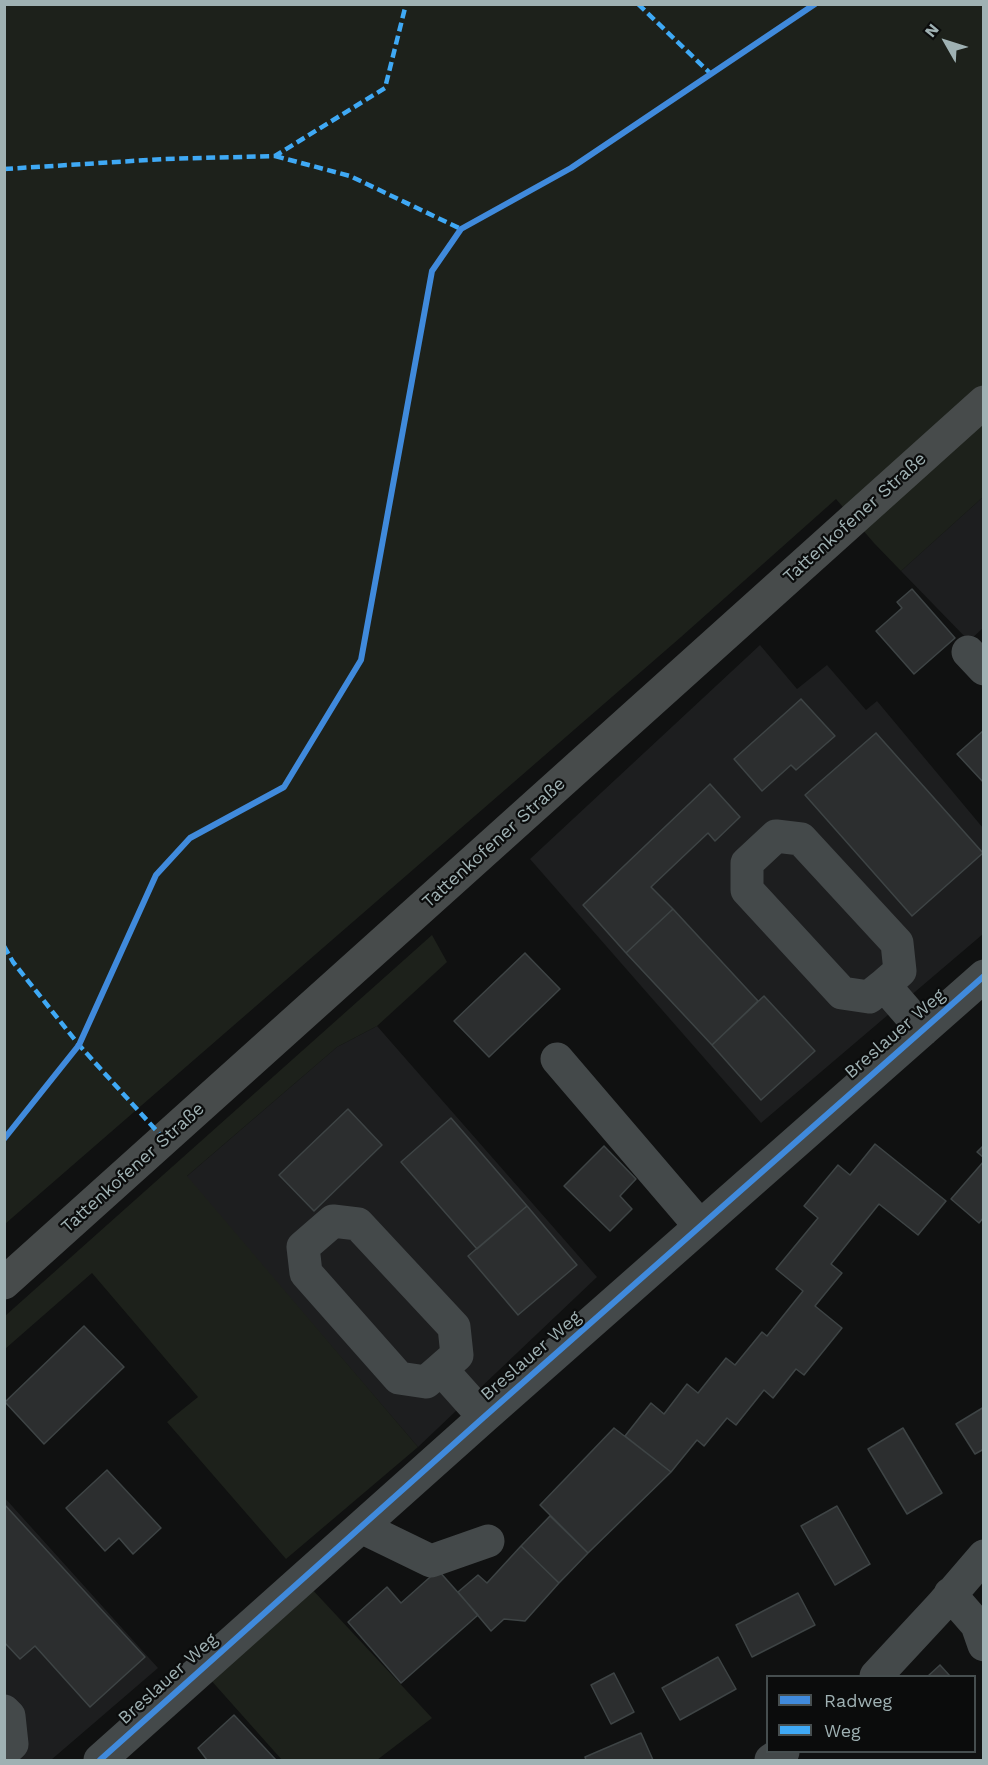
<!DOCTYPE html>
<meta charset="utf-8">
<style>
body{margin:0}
#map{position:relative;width:988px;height:1765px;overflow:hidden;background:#101111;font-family:"Work Sans",sans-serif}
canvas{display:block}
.frame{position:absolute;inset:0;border:6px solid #9fb1b3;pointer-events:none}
.legend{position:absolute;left:766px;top:1675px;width:210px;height:78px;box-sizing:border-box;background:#0b0c0c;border:2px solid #464e4f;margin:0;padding:8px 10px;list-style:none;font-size:18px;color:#9fb1b3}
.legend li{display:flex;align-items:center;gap:12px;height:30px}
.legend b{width:30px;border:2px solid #464e4f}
.north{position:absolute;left:916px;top:12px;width:60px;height:60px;-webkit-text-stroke:4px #0b0c0c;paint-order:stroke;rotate:309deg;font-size:16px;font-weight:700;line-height:24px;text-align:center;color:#9fb1b3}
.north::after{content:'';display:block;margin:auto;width:21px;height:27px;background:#9fb1b3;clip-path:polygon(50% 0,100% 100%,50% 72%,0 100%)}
</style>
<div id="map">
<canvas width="988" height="1765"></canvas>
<div class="frame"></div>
<ul class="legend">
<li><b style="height:8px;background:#408adc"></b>Radweg</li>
<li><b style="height:8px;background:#3fa9f5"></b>Weg</li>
</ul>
<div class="north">N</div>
</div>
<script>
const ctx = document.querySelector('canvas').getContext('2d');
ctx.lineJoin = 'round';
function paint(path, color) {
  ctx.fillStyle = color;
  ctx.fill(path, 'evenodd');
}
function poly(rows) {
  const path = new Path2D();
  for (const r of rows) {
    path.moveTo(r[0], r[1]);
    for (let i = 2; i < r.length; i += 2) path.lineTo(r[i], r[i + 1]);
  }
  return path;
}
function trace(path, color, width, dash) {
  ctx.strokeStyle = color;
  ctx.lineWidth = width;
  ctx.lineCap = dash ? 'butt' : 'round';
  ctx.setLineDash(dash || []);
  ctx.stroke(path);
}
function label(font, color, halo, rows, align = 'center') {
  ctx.font = font + ' "Work Sans",sans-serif';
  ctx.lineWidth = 4.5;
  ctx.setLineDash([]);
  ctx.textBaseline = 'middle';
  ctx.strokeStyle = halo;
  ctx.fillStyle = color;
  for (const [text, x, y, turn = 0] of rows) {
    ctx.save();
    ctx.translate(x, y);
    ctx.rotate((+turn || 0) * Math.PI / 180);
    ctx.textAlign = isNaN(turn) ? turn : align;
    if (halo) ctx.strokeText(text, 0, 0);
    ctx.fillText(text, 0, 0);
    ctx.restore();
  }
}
paint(poly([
 [983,497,983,628,969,641,901,571],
 [760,645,797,689,827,665,866,710,877,701,983,828,983,934,761,1123,530,859],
 [377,1026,597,1277,418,1447,186,1177,337,1047],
 [4,1497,158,1668,51,1760,5,1760]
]), '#1d1e1f');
paint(poly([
 [5,5,983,5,983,497,901,571,874,543,836,499,681,637,5,1224],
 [432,935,447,962,377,1026,337,1047,187,1176,418,1447,286,1559,167,1422,198,1397,92,1273,5,1349,5,1316],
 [310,1587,432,1718,377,1760,282,1760,209,1678]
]), '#1d211b');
const building = poly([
 [912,589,955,638,914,674,876,631,902,608,897,602,912,589],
 [801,699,835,736,796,770,791,765,762,791,734,759,801,699],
 [984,730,984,783,957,754,984,730],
 [876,733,983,853,912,916,805,795,876,733],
 [710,784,740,817,715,841,708,833,651,887,673,909,626,953,583,905,710,784],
 [673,909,758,1001,712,1045,626,953,673,909],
 [525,953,560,989,489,1057,454,1021,525,953],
 [764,996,815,1051,761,1100,712,1045,764,996],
 [348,1109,382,1145,314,1211,279,1175,348,1109],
 [451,1118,527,1206,477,1249,401,1162,451,1118],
 [875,1144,946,1201,918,1235,879,1204,831,1264,842,1273,815,1306,842,1328,804,1375,796,1369,773,1398,764,1390,736,1425,727,1418,704,1446,697,1440,671,1472,625,1436,651,1403,664,1414,687,1384,698,1393,726,1358,735,1365,762,1332,767,1336,803,1291,776,1269,818,1218,804,1206,838,1165,850,1175,875,1144],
 [984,1145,984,1158,977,1152,984,1145],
 [604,1146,636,1179,620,1196,632,1209,610,1231,564,1186,604,1146],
 [984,1161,984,1217,979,1223,951,1199,984,1161],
 [527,1206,577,1265,518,1315,468,1256,527,1206],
 [84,1326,124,1367,44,1444,5,1402,84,1326],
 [984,1407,984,1449,975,1454,956,1424,984,1407],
 [614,1428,671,1472,588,1553,540,1505,614,1428],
 [903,1428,942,1493,907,1514,868,1449,903,1428],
 [107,1470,161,1528,133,1554,119,1538,105,1551,66,1508,107,1470],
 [4,1504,145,1657,90,1707,35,1646,20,1659,4,1642,4,1504],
 [837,1506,870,1564,835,1585,801,1526,837,1506],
 [550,1516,588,1553,559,1583,521,1546,550,1516],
 [521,1546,559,1583,525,1621,504,1619,491,1631,458,1592,478,1575,487,1583,521,1546],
 [438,1570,478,1615,401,1683,348,1622,387,1587,401,1603,438,1570],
 [798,1593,815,1625,752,1657,736,1625,798,1593],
 [718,1657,736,1689,680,1720,662,1688,718,1657],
 [940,1665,950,1676,928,1676,940,1665],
 [614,1673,634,1712,611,1724,591,1685,614,1673],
 [234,1715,276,1760,207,1760,198,1748,234,1715],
 [641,1733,653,1760,586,1760,585,1757,641,1733]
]);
paint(building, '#2c2e2f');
trace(building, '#3e4445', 1.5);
trace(poly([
 [968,652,984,669],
 [884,985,869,997,842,993,747,890,747,863,776,836,801,839,897,943,900,971,884,985,923,1030],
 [557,1059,700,1226],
 [441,1369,426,1382,399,1378,306,1273,303,1247,333,1221,358,1224,454,1327,457,1355,441,1369,484,1417],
 [361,1527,431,1561,488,1541],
 [950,1594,977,1625,984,1645],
 [876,1676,941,1606,984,1556],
 [4,1711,9,1716,12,1744,4,1751],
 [100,1760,484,1417,984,976],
 [771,1760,783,1752]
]), '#44494a', 33);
trace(poly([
 [4,1283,984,402]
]), '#474b4b', 33);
trace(poly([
 [638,4,711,74],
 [275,156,350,176,461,229],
 [4,169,164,159,275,156,385,88,406,4],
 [4,946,13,962,79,1045,164,1139]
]), '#3fa9f5', 4.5, [9, 4.5]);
trace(poly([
 [4,1139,79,1045,156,875,190,838,284,787,361,660,432,271,461,229,571,168,815,4],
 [100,1760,484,1417,984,976]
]), '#408adc', 6);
label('18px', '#9fb1b3', '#0b0c0c', [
 ["Tattenkofener Straße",855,518,-42],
 ["Tattenkofener Straße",494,843,-42],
 ["Breslauer Weg",895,1034,-41],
 ["Tattenkofener Straße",133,1168,-42],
 ["Breslauer Weg",531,1356,-41],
 ["Breslauer Weg",168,1679,-42]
]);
</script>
